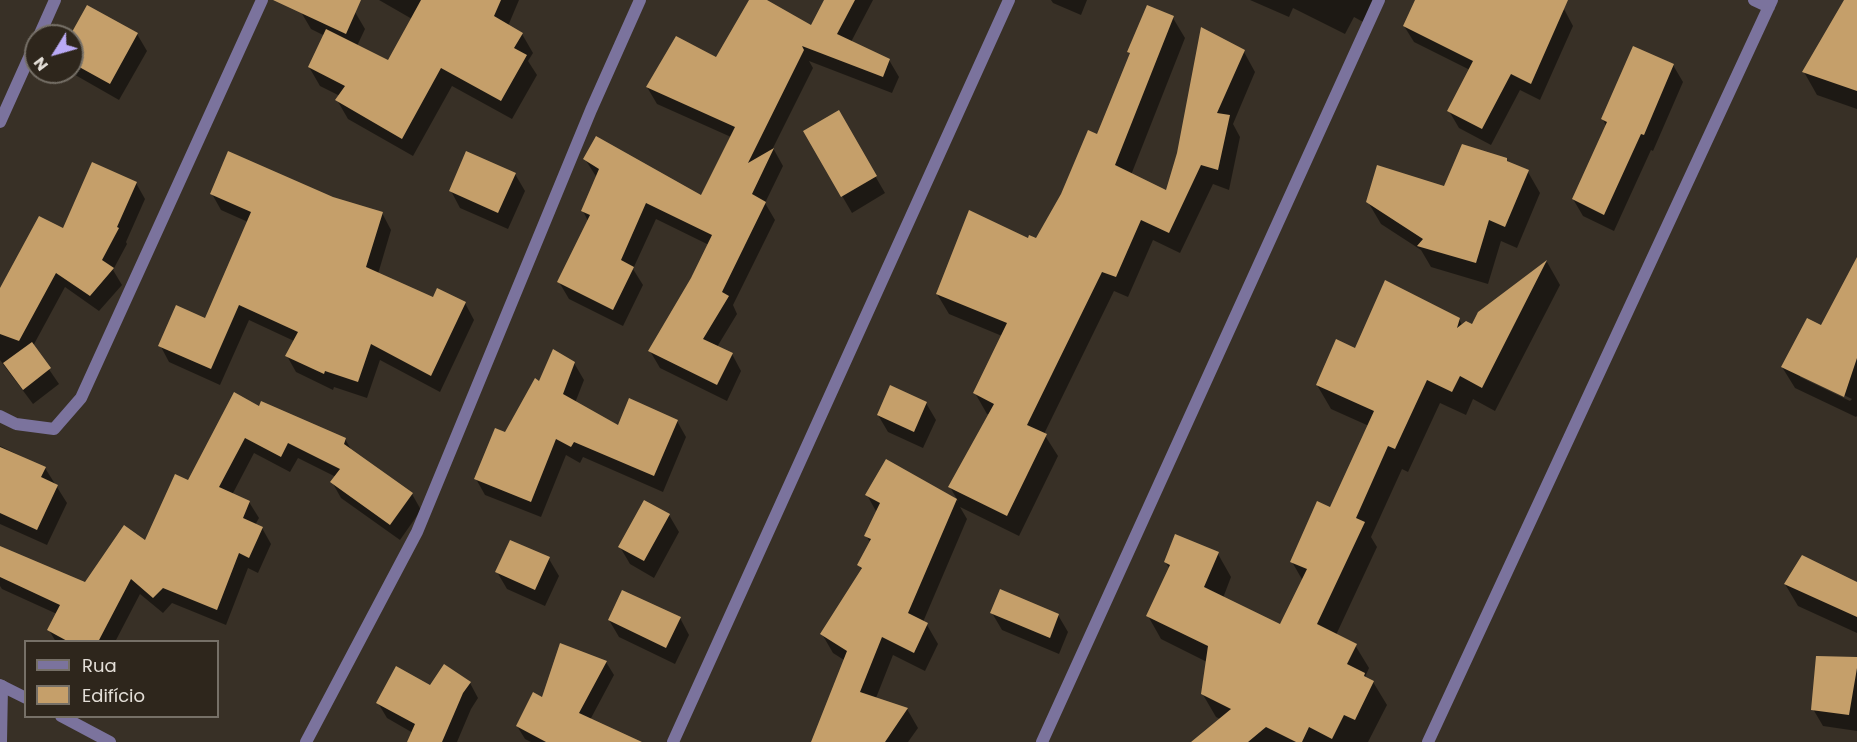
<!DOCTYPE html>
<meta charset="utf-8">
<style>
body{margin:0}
#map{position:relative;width:1857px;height:742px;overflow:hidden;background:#383026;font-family:Poppins,sans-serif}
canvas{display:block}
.legend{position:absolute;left:24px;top:640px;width:195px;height:78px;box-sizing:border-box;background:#2e261c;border:2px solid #767067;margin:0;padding:8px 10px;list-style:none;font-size:18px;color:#e3ded7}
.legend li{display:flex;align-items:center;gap:12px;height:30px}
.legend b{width:30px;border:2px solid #767067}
.north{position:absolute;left:24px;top:24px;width:60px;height:60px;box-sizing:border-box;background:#2e261c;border:2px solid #767067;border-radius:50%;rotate:233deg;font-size:16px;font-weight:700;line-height:24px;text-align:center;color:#e3ded7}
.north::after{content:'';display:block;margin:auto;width:21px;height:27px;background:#baaaf6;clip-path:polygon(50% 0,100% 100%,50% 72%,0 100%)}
</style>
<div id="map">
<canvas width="1857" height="742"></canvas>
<ul class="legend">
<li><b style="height:8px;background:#7b739d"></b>Rua</li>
<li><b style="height:16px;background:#c59f6a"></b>Edifício</li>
</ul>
<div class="north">N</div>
</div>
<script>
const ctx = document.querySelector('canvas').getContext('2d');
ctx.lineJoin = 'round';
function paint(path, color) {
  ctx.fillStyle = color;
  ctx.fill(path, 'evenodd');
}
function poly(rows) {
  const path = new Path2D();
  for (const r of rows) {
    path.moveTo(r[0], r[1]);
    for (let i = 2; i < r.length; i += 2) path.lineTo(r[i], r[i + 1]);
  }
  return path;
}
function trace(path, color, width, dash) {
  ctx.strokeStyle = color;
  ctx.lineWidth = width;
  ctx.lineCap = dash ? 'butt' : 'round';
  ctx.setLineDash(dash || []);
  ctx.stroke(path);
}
paint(poly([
 [307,0,329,0,355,12,365,29,357,46,389,62,412,19,379,0,519,0,508,26,522,34,533,53,528,61,537,75,512,119,452,86,413,156,348,119,337,100,340,96,320,86,309,67,325,36,311,29,301,12],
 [751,0,764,0,811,27,825,0,873,0,851,42,889,60,899,77,892,93,809,61,813,68,773,148,783,166,765,203,775,220,733,305,737,314,717,347,732,354,741,371,727,401,660,368,650,351,692,279,709,245,656,219,633,269,643,285,623,326,569,299,559,282,588,221,583,211,597,178,585,159,702,197,731,137,657,104,647,87,717,59],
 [1051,0,1087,0,1081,15,1053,3],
 [1250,0,1376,0,1365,23,1354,17,1345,34,1293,8,1289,17],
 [1416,0,1541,0,1564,9,1573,26,1540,100,1520,90,1491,145,1459,128,1449,111,1470,70,1414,42,1404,26],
 [1846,0,1857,0,1857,109,1817,95,1804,72],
 [87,7,137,34,147,51,119,100,70,72,72,72,71,36],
 [1173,18,1185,38,1131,175,1167,192,1244,52,1255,72,1233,124,1240,137,1229,190,1213,184,1180,253,1153,240,1128,297,1114,291,1044,434,1058,456,1019,536,960,507,967,519,923,622,927,625,938,644,925,671,893,655,876,698,907,709,918,728,908,742,813,742,844,660,833,653,822,634,862,571,859,565,871,543,866,536,877,513,867,495,886,461,958,501,950,487,990,415,987,414,975,393,1002,336,949,314,937,294,1029,240,1037,240,1098,136,1131,55,1129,52],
 [1673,65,1683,82,1653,151,1651,150,1614,231,1583,216,1573,199,1606,126,1603,119],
 [838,112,885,193,852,213,805,132],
 [1506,159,1509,163,1528,172,1540,193,1517,248,1501,241,1488,284,1431,267,1421,250,1381,224,1368,202,1445,188],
 [515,174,525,191,508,229,460,208,451,191],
 [136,183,145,199,126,242,127,244,113,270,122,285,99,311,65,287,33,346,59,384,33,404,0,360,0,291,64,230],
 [212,194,332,198,382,213,391,230,378,274,434,299,465,303,474,320,440,392,380,360,367,398,334,387,333,390,296,372,287,356,294,341,249,320,220,385,169,362,160,345,206,320,248,222,221,210],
 [1857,261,1857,416,1856,417,1795,388,1782,367,1822,327],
 [1800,374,1852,399,1850,401,1800,377],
 [1547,262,1560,285,1495,411,1473,399,1466,415,1440,403,1408,472,1402,469,1371,537,1377,547,1336,635,1355,645,1369,668,1365,677,1373,682,1387,705,1368,742,1208,742,1220,719,1216,717,1202,693,1207,662,1161,639,1148,616,1170,569,1165,562,1218,554,1231,577,1223,598,1280,626,1303,581,1292,562,1331,509,1369,426,1331,409,1317,385,1356,350,1459,319,1462,325,1473,326,1479,313],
 [574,363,584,380,575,403,618,427,677,421,686,437,663,492,583,457,580,463,566,455,541,517,485,495,476,479,505,434,540,383],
 [926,403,936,420,923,448,888,432,878,415],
 [259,408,345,439,353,453,412,494,421,510,400,540,341,498,332,482,336,477,298,458,290,472,254,453,232,495,249,502,259,518,255,525,262,528,271,544,258,573,248,568,226,625,172,603,163,613,140,594,115,642,56,642,49,630,57,614,2,589,0,586,0,557,86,584,146,543,189,482],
 [0,446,45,468,67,503,47,545,0,524],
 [669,515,679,532,654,578,630,564,620,547],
 [549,559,559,576,545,606,507,589,497,572],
 [1857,583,1857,633,1798,606,1785,584],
 [992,613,1058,615,1068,632,1059,654,1002,630],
 [680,618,689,635,675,664,619,637,609,620],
 [1857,658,1857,731,1823,726,1813,709],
 [606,662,614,675,590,720,630,742,531,742,525,739,517,726,543,699],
 [470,683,478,698,471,709,457,742,413,742,413,733,387,718,378,703,431,687]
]), '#0007');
paint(poly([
 [273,0,361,0,346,34],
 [421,0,501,0,494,16,523,33,514,48,527,55,501,101,441,68,402,139,335,100,345,86,308,67,326,29,388,60],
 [749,0,767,0,811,25,824,0,855,0,837,34,890,59,883,77,802,46,804,50,748,163,774,148,752,194,766,202,722,292,729,296,703,339,733,353,717,385,648,351,691,278,712,235,646,203,621,260,634,267,613,310,557,282,590,215,581,211,599,169,583,159,596,136,701,195,735,127,646,87,676,36,716,57],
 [1415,0,1568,0,1531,84,1511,74,1482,129,1447,111,1473,61,1403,26],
 [1844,0,1857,0,1857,91,1802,72],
 [87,5,138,33,110,84,72,63,72,32],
 [1147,5,1174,16,1115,165,1166,190,1177,153,1201,27,1245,50,1217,113,1230,115,1218,170,1201,165,1169,233,1141,220,1116,277,1102,272,1027,425,1047,434,1007,516,948,487,994,404,973,393,1007,323,936,294,969,210,1028,238,1029,235,1036,238,1061,194,1088,130,1097,134,1130,53,1127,52],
 [1633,46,1674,64,1644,135,1641,134,1604,215,1572,199,1607,122,1601,119],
 [839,110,877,176,841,197,803,131],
 [1462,144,1507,158,1507,161,1529,170,1505,227,1489,220,1476,263,1417,246,1423,239,1366,202,1377,165,1444,186],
 [228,151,333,197,383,212,366,267,433,297,437,288,466,302,431,376,371,344,358,382,325,371,324,374,285,356,298,332,239,305,211,369,158,346,176,305,205,318,251,212,210,194],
 [466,151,516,173,498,213,449,191],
 [92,162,137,182,117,227,119,228,102,260,114,268,90,296,56,273,19,341,0,334,0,288,39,216,63,228],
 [1857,257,1857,358,1844,397,1781,367,1807,318,1821,325],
 [1547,260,1482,388,1460,376,1452,392,1427,380,1395,449,1388,446,1356,518,1365,522,1317,624,1357,644,1347,664,1365,673,1364,676,1374,681,1355,720,1344,715,1332,739,1309,727,1302,742,1296,742,1266,727,1248,742,1191,742,1231,709,1201,694,1208,646,1146,616,1170,565,1164,562,1175,534,1219,552,1204,587,1280,624,1307,569,1290,562,1317,501,1330,507,1374,411,1316,385,1336,339,1355,348,1385,280,1460,318,1457,328,1466,321,1472,324,1478,312],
 [32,342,51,368,23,390,3,363],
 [553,349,575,362,563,394,618,425,629,398,678,420,654,476,574,442,571,447,556,439,531,502,474,479,495,428,505,432,535,378,539,381],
 [890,385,927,402,914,432,877,415],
 [234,392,259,406,261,401,346,438,344,444,413,493,390,525,330,482,340,469,288,443,281,457,245,438,219,487,250,501,243,518,263,527,249,558,239,553,217,610,163,588,153,598,131,579,98,642,69,642,47,630,60,605,0,577,0,546,85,582,124,525,145,540,175,474,188,480],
 [0,447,46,467,41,477,58,485,37,530,0,513],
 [886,459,957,499,908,613,928,623,914,653,882,637,860,692,908,708,885,742,811,742,847,651,820,634,862,568,857,565,871,539,864,536,880,503,865,495],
 [644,500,670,514,644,561,618,547],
 [510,540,550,557,535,590,495,572],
 [1802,555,1857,582,1857,617,1784,584],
 [1000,589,1059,614,1050,638,990,613],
 [622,590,681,617,666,648,608,620],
 [560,643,607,661,579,713,642,742,546,742,516,726,533,692,542,697],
 [1816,656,1857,657,1857,668,1849,715,1811,710],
 [444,664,471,682,463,693,442,742,407,742,415,724,376,703,396,666,430,685]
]), '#c59f6a');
trace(poly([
 [1754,0,1769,7],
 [39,36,55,0],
 [0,122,36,42],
 [0,416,16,424,54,429,81,398,262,0],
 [1,742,2,686],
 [306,742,417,532,591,110,640,0],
 [673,742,1009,0],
 [1042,742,1379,0],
 [1428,742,1772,0]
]), '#7b739d', 12);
trace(poly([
 [0,685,26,698],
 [61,716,110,742]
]), '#7b739d', 12);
</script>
